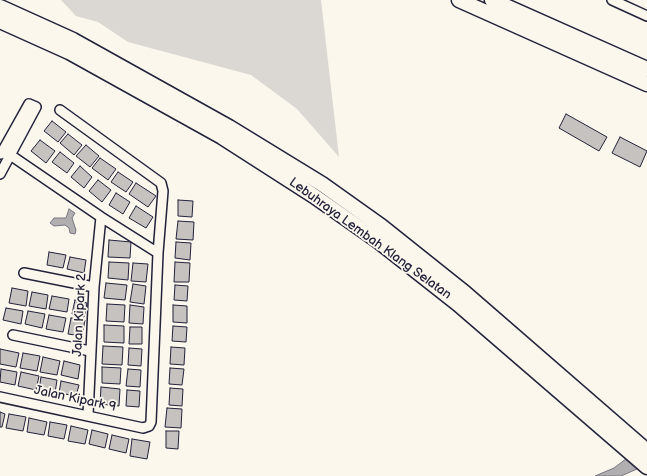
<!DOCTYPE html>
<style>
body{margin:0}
canvas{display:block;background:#fbf7ec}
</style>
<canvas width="647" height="476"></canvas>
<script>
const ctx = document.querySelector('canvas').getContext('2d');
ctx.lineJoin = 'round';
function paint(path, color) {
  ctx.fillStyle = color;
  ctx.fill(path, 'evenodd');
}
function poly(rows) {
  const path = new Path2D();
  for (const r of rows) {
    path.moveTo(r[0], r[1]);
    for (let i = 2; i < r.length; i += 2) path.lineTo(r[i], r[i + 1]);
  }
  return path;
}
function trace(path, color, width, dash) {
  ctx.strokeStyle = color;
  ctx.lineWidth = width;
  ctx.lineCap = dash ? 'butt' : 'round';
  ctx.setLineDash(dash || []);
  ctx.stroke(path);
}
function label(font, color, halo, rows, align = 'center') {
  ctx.font = font + ' "Balsamiq Sans",sans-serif';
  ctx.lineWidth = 3.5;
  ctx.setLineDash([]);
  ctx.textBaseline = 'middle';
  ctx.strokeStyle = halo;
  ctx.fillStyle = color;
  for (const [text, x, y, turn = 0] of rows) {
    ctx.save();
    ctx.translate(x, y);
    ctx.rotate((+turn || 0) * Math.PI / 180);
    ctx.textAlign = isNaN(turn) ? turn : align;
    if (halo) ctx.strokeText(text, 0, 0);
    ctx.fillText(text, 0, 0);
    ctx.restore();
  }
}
paint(poly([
 [61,0,321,0,339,157,297,109,251,75,128,42,98,22,76,16]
]), '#dbd8d3');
const water = poly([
 [69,209,75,213,72,218,76,230,75,234,70,233,69,228,65,225,54,226,50,223,54,218,66,218,69,209],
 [647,443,647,460,637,469,621,476,595,476,614,468,647,443]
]);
paint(water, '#b1aeb0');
trace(water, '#787681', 1);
const building = poly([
 [566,114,607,137,599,151,559,128,566,114],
 [52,121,66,132,58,142,44,131,52,121],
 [68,134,82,145,74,155,60,143,68,134],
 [620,137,647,151,640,167,612,153,620,137],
 [40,140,55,151,46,163,31,151,40,140],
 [86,145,99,156,90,167,76,156,86,145],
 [60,152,74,163,67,173,52,162,60,152],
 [100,158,116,169,108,180,92,168,100,158],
 [80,166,92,177,84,188,71,177,80,166],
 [118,172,133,182,126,192,111,182,118,172],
 [98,180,111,190,102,202,89,191,98,180],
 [136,183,156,196,148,207,129,194,136,183],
 [116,193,130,202,123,214,109,205,116,193],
 [178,200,193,201,192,217,178,216,178,200],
 [136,206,153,217,146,228,129,218,136,206],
 [178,221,194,222,193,240,176,239,178,221],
 [109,240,131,242,130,258,108,257,109,240],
 [176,242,191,243,190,260,175,258,176,242],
 [49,252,66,255,63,268,47,265,49,252],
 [70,257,86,260,84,273,67,269,70,257],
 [109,262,129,263,128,280,108,278,109,262],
 [175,262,190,263,189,282,174,282,175,262],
 [133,263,148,264,146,282,131,281,133,263],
 [106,283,127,285,125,300,104,298,106,283],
 [133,284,146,286,144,304,130,302,133,284],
 [175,285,188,286,187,301,174,300,175,285],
 [12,288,28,291,26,306,9,303,12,288],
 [32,292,48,295,46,309,29,306,32,292],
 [52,296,69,299,67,312,49,309,52,296],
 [75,300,87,303,84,317,72,314,75,300],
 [107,304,125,305,124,322,106,321,107,304],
 [130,305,144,307,143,324,129,323,130,305],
 [173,305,187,306,187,323,173,322,173,305],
 [6,308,23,311,21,324,3,320,6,308],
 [28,311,45,314,42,328,25,324,28,311],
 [49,315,66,318,63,332,46,329,49,315],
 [71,318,85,320,82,336,68,334,71,318],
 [104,325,124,326,124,343,104,342,104,325],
 [173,326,187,327,186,342,172,341,173,326],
 [130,327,142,327,142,344,129,344,130,327],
 [103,346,123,347,122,365,102,364,103,346],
 [171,347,185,348,184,365,170,364,171,347],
 [129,348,142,349,141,366,128,365,129,348],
 [0,349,19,353,16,367,0,364,0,349],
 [23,353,40,356,37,371,20,368,23,353],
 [43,357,60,361,57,375,40,372,43,357],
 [64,361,80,365,78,379,61,375,64,361],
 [102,367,121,368,120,384,102,383,102,367],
 [170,368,184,369,182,385,169,384,170,368],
 [1,369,17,372,15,385,0,382,1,369],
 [128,369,141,370,140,387,126,386,128,369],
 [21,372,39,376,36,390,18,386,21,372],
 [41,377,57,380,55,393,39,390,41,377],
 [61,381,79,385,76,396,59,393,61,381],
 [101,387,120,389,119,406,100,404,101,387],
 [170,388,183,389,182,406,169,405,170,388],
 [127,390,140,391,139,407,126,406,127,390],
 [167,408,182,409,181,428,165,427,167,408],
 [0,412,5,414,2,427,0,427,0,412],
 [9,414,26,417,23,431,6,428,9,414],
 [29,418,47,422,44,435,27,432,29,418],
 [50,422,67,425,64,439,48,436,50,422],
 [71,426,88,430,85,444,68,441,71,426],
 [92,430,108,434,105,448,89,444,92,430],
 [166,431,179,431,178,449,166,448,166,431],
 [112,435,129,439,126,453,109,449,112,435],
 [132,439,150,442,147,459,130,456,132,439]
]);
paint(building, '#c6c2c0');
trace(building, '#22223b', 1);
const minor = poly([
 [612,0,647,16],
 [3,150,101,217,158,253],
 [0,174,36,107,29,104,1,154],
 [24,273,94,287],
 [13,335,90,351],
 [0,397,143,428,149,426,151,422,158,253,163,191,161,183,60,110],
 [88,415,94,287,101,217]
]);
const highway = poly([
 [459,0,647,84],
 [492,0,647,69],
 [0,7,73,40,229,127,322,184,381,226,465,293,647,451],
 [0,21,69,52,222,137,314,196,378,241,458,304,647,467]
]);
trace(minor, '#22223b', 12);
trace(highway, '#22223b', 17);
trace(minor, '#fbf7ec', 9);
trace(highway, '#fbf7ec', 14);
label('13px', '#22223b', '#fbf7ec', [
 ["Lebuhraya Lembah Klang Selatan",370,239,36],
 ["Jalan Kipark 2",80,315,-87],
 ["Jalan Kipark 9",75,399,12]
]);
</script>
